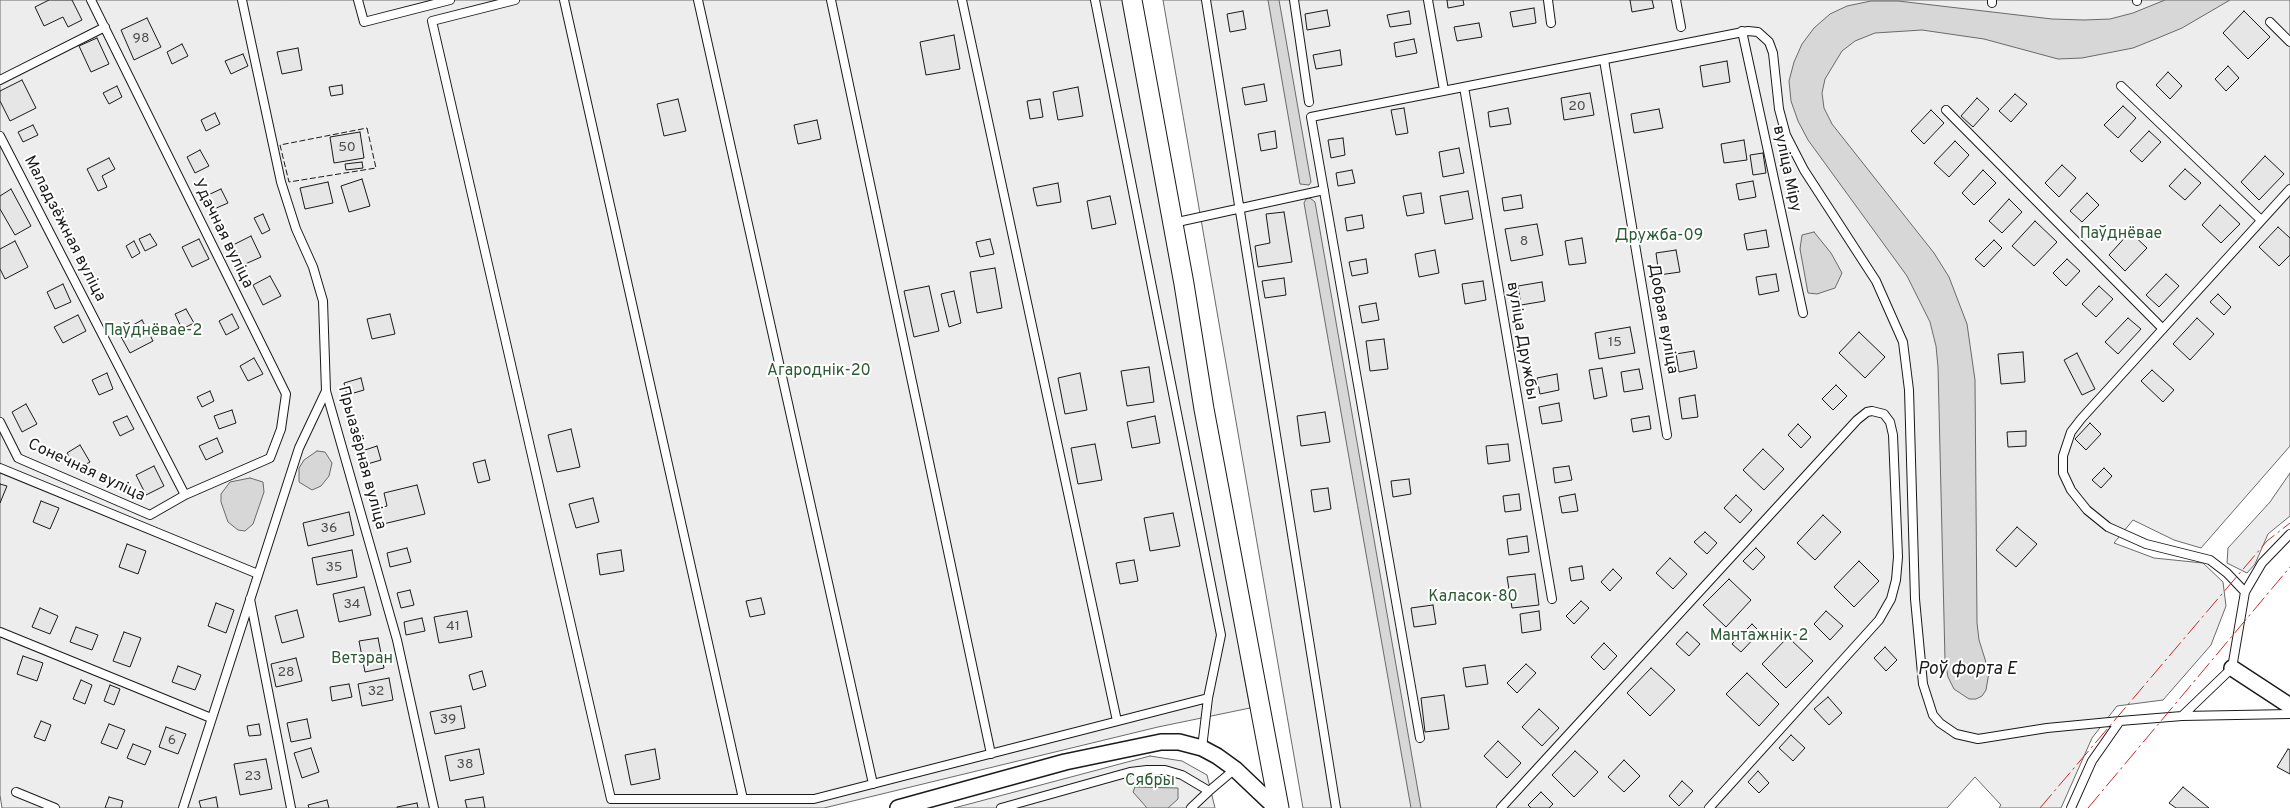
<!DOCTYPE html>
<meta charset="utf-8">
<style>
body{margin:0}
canvas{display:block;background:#fff}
</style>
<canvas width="2290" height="808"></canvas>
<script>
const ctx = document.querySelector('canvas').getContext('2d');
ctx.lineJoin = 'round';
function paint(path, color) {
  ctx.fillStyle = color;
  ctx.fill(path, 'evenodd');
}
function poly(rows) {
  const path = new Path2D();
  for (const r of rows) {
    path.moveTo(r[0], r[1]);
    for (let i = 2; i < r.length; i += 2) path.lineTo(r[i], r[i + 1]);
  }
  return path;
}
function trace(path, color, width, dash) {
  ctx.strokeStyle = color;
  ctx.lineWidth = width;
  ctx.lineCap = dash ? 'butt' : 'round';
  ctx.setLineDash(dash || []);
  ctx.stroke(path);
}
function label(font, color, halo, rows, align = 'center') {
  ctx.font = font + ' Overpass,sans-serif';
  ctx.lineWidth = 4;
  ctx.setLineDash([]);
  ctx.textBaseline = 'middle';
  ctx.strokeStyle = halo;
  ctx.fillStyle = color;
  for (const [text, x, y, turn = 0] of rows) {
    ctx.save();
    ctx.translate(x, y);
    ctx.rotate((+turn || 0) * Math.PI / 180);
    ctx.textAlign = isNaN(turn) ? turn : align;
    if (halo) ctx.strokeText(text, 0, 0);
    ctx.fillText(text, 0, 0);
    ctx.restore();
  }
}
const green = poly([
 [0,0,1124,0,1250,708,1158,727,824,808,2,808,0,795,0,0],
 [1163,0,2290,0,2290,446,2201,548,2174,540,2133,520,2114,543,2154,558,2203,563,2223,582,2226,606,2211,645,2163,700,2117,706,2092,738,2061,808,1999,808,2001,805,1975,777,1947,808,1303,808,1163,0],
 [2290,473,2290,516,2268,534,2255,564,2247,573,2227,563,2228,548,2270,502,2290,473],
 [1150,756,1182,761,1207,775,1215,808,954,808,1150,756]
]);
paint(green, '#ededed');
trace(green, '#6a6a6a', 1);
const water = poly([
 [1268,0,1279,0,1311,182,1309,185,1300,184,1268,0],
 [2165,0,2230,0,2182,28,2158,38,2133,48,2082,58,2058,59,1984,39,1922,30,1875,33,1855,41,1842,51,1825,79,1822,93,1824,108,1832,124,1934,253,1949,277,1967,324,1975,380,1977,623,1979,640,1989,672,1986,690,1982,696,1976,699,1969,699,1954,689,1948,677,1945,660,1938,367,1936,346,1930,322,1907,276,1808,140,1798,121,1791,101,1789,81,1794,62,1802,44,1814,28,1830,14,1847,6,1871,1,1898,1,2052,19,2084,20,2110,19,2133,13,2165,0],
 [1310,198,1315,202,1421,808,1411,808,1304,203,1306,199,1310,198],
 [1814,232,1831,253,1842,273,1835,288,1817,294,1808,293,1800,249,1802,235,1814,232],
 [317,451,325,452,332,463,329,476,321,486,312,490,299,482,299,468,304,460,317,451],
 [250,478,263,482,264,492,253,524,245,531,238,530,228,522,221,502,221,494,230,482,250,478],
 [1135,787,1178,788,1178,799,1168,808,1147,808,1133,792,1135,787]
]);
paint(water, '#d7d7d7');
trace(water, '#6a6a6a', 1);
const building = poly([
 [49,0,72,0,82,20,68,27,63,17,44,26,35,7,49,0],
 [1447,0,1463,0,1464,5,1448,8,1447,0],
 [1630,0,1652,0,1654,8,1632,12,1630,0],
 [1534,8,1536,23,1513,27,1510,12,1534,8],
 [1327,10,1330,26,1307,30,1305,14,1327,10],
 [1243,11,1246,29,1230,32,1227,14,1243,11],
 [1409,11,1411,24,1390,27,1387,15,1409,11],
 [2244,11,2270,37,2248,59,2223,33,2244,11],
 [147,18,161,47,134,60,121,30,147,18],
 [1479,23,1482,37,1457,41,1454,27,1479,23],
 [954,35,960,69,926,75,920,42,954,35],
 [97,38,109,64,91,72,79,46,97,38],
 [1414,39,1417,53,1396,57,1394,43,1414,39],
 [182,44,188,56,172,64,167,52,182,44],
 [298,48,302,70,282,74,277,52,298,48],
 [1340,50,1342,65,1316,69,1313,55,1340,50],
 [243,54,248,66,231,74,225,61,243,54],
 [1727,61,1730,82,1703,87,1700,66,1727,61],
 [2228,66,2239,78,2226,91,2215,79,2228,66],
 [2168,72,2182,86,2170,99,2156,85,2168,72],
 [22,80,36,108,10,121,0,101,0,91,22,80],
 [1264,84,1267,101,1245,105,1242,88,1264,84],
 [342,85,343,94,331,96,329,87,342,85],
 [117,86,122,97,109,104,103,93,117,86],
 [1078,87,1083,116,1058,120,1053,92,1078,87],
 [1590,93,1594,115,1564,120,1561,98,1590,93],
 [2015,94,2027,104,2011,122,1999,111,2015,94],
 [1977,98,1989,109,1973,127,1961,116,1977,98],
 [678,99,686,131,664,136,657,104,678,99],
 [1040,99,1043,117,1030,119,1027,101,1040,99],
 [2123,106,2136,118,2118,138,2104,125,2123,106],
 [1404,108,1408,133,1396,135,1391,110,1404,108],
 [1508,108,1511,124,1490,127,1488,112,1508,108],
 [1659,109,1663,128,1634,133,1631,114,1659,109],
 [1931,110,1944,123,1924,144,1911,131,1931,110],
 [215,113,220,124,206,131,201,120,215,113],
 [817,120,821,139,798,144,794,125,817,120],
 [33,125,38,135,23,142,18,132,33,125],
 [1275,131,1277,148,1261,151,1258,134,1275,131],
 [2149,131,2161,142,2142,162,2130,151,2149,131],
 [360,132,364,158,334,163,330,137,360,132],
 [1343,138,1345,155,1331,158,1328,140,1343,138],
 [1744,140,1747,160,1724,163,1721,144,1744,140],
 [1955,141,1969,155,1949,177,1934,163,1955,141],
 [1459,148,1464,173,1443,177,1439,152,1459,148],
 [200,150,209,166,195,173,187,157,200,150],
 [1763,153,1766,173,1753,175,1750,155,1763,153],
 [2265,156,2284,174,2259,200,2241,182,2265,156],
 [109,158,115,169,102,176,107,187,98,191,87,169,109,158],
 [362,162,363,168,346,170,345,164,362,162],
 [2062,165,2076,178,2059,197,2045,183,2062,165],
 [2185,169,2201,183,2185,200,2169,186,2185,169],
 [1352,170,1355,183,1338,186,1336,173,1352,170],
 [1983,170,1996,183,1974,205,1962,193,1983,170],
 [362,179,370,206,349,212,341,186,362,179],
 [1753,181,1756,197,1739,200,1736,184,1753,181],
 [328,182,333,203,305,209,300,188,328,182],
 [1058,183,1061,202,1037,206,1033,188,1058,183],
 [11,189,31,226,15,235,0,209,0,196,11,189],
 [221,189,228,203,214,209,208,195,221,189],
 [1468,191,1473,219,1445,224,1440,196,1468,191],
 [1421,193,1424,213,1407,216,1403,196,1421,193],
 [2087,193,2099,205,2082,222,2070,211,2087,193],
 [1521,195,1523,208,1504,211,1502,198,1521,195],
 [1110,196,1116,224,1092,229,1087,201,1110,196],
 [2009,199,2022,212,2002,233,1989,221,2009,199],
 [2220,205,2240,224,2221,243,2202,225,2220,205],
 [1284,212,1292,262,1258,267,1255,246,1270,243,1266,214,1284,212],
 [263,214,270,230,262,234,254,218,263,214],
 [1362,215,1364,228,1347,231,1345,218,1362,215],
 [2035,221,2057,242,2034,266,2012,246,2035,221],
 [1537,224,1543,255,1511,261,1505,229,1537,224],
 [2278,227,2290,238,2290,255,2279,266,2259,247,2278,227],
 [1766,230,1769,247,1747,250,1744,234,1766,230],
 [2130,232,2147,248,2125,271,2109,255,2130,232],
 [150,234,157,245,145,251,139,239,150,234],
 [251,236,261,257,243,265,233,245,251,236],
 [1582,238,1586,263,1569,265,1565,241,1582,238],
 [199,239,209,259,192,267,182,247,199,239],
 [990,239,994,254,980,257,976,242,990,239],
 [1994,240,2002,248,1984,267,1975,259,1994,240],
 [15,241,28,267,5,279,0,269,0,249,15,241],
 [134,241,140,253,132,258,126,246,134,241],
 [1435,250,1439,273,1419,277,1415,254,1435,250],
 [1676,250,1680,272,1659,275,1656,253,1676,250],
 [1366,259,1368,273,1352,276,1349,262,1366,259],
 [2067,259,2080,271,2066,286,2053,273,2067,259],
 [995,268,1002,308,977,313,970,272,995,268],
 [1776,274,1779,291,1759,295,1756,277,1776,274],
 [2166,274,2179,286,2159,307,2146,295,2166,274],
 [270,276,281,296,263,305,253,285,270,276],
 [1284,278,1286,295,1265,298,1262,281,1284,278],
 [1483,281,1486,300,1465,304,1462,284,1483,281],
 [1542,282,1545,301,1521,305,1518,286,1542,282],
 [63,284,71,302,55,309,47,292,63,284],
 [929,286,939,331,914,337,904,291,929,286],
 [2099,286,2113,299,2096,317,2082,304,2099,286],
 [954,291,961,323,949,327,941,294,954,291],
 [2218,294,2231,307,2224,315,2210,302,2218,294],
 [1376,303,1379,320,1362,323,1359,306,1376,303],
 [186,309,194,323,182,329,175,314,186,309],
 [232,314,239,328,226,335,219,321,232,314],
 [390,314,395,334,372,339,367,319,390,314],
 [78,315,86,331,63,343,54,327,78,315],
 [2128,318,2141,329,2118,354,2105,342,2128,318],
 [2197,318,2214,334,2190,360,2173,344,2197,318],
 [142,320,153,341,130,353,119,333,142,320],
 [1630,327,1635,353,1599,359,1595,333,1630,327],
 [1859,332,1885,357,1865,378,1839,353,1859,332],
 [1384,339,1388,369,1370,371,1366,341,1384,339],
 [1694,351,1697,368,1679,372,1676,354,1694,351],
 [2023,352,2025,382,2001,384,1998,354,2023,352],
 [2077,353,2095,389,2082,395,2064,360,2077,353],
 [254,358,263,374,248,381,240,366,254,358],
 [1149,367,1154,402,1127,406,1121,371,1149,367],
 [1602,368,1607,396,1594,399,1589,370,1602,368],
 [1639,369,1643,389,1624,392,1621,372,1639,369],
 [2152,370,2174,390,2163,402,2141,381,2152,370],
 [107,373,113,389,99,395,92,380,107,373],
 [1080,373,1087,410,1065,414,1058,378,1080,373],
 [1557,374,1559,390,1540,394,1537,378,1557,374],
 [361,378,364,390,347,395,344,383,361,378],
 [1836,385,1847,396,1833,410,1822,399,1836,385],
 [210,391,214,401,202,407,197,397,210,391],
 [1695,395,1698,417,1682,419,1679,398,1695,395],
 [1559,403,1562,421,1542,424,1539,407,1559,403],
 [26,404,37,424,22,432,12,412,26,404],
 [232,410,236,423,219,429,214,416,232,410],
 [1325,412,1330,442,1301,446,1297,416,1325,412],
 [127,416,134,429,120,436,113,422,127,416],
 [1155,416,1160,443,1132,448,1127,422,1155,416],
 [1649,416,1651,429,1633,432,1631,419,1649,416],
 [2090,423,2101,434,2086,450,2075,439,2090,423],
 [1798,424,1811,437,1801,448,1788,435,1798,424],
 [571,429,580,467,557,472,548,435,571,429],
 [2026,431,2026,446,2008,447,2007,432,2026,431],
 [217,438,223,452,206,460,199,446,217,438],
 [1095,444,1102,480,1078,484,1071,448,1095,444],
 [1508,444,1510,461,1488,464,1486,446,1508,444],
 [80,445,90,462,77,469,67,453,80,445],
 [377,446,381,460,364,465,359,452,377,446],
 [1763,449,1784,469,1764,490,1743,470,1763,449],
 [485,460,490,480,478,483,473,463,485,460],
 [154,466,164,486,146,495,136,475,154,466],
 [1569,466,1572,480,1555,483,1553,468,1569,466],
 [2104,468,2112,476,2101,488,2092,480,2104,468],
 [1409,479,1411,494,1393,497,1391,481,1409,479],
 [0,484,7,486,0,503,0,484],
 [417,485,425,514,379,525,376,509,387,506,384,493,417,485],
 [1328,488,1331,509,1314,512,1311,490,1328,488],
 [1519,494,1521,510,1505,512,1503,496,1519,494],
 [1575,494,1578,511,1562,513,1559,497,1575,494],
 [1736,495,1752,510,1740,523,1724,508,1736,495],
 [593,498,599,522,576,528,569,504,593,498],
 [41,501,59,508,50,529,33,522,41,501],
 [349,512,354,535,308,546,303,523,349,512],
 [1173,513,1180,546,1150,551,1144,518,1173,513],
 [1823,515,1841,532,1815,560,1797,543,1823,515],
 [2017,527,2037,544,2016,567,1996,550,2017,527],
 [1705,532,1717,543,1707,554,1694,542,1705,532],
 [1527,536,1529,552,1509,555,1507,539,1527,536],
 [127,544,146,551,138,574,119,567,127,544],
 [407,548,411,562,390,567,387,553,407,548],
 [1756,548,1765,557,1753,570,1743,561,1756,548],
 [352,550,357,577,317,585,312,558,352,550],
 [621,550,624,571,600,575,597,554,621,550],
 [1670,558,1687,574,1673,589,1656,573,1670,558],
 [1134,560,1138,581,1120,584,1116,563,1134,560],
 [1859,561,1879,581,1854,607,1834,587,1859,561],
 [1582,566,1584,579,1571,581,1569,568,1582,566],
 [1613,569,1622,578,1610,591,1601,582,1613,569],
 [1535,574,1539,605,1512,608,1507,577,1535,574],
 [1729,579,1751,600,1726,627,1703,605,1729,579],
 [364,587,371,615,339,622,333,594,364,587],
 [410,590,414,605,401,608,397,593,410,590],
 [761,598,765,614,750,617,746,601,761,598],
 [1581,601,1589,608,1574,624,1566,616,1581,601],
 [216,603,234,610,226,633,208,626,216,603],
 [1433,605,1436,624,1414,627,1411,608,1433,605],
 [40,608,58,616,50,634,32,627,40,608],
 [297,610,304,637,282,643,275,616,297,610],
 [467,611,472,637,439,643,434,617,467,611],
 [1539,611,1541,630,1522,633,1520,614,1539,611],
 [1826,611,1843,626,1830,640,1814,624,1826,611],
 [422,618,425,631,406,635,404,622,422,618],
 [1752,624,1760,632,1741,652,1732,644,1752,624],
 [76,627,98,635,92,650,70,642,76,627],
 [124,632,141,638,130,667,113,661,124,632],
 [1687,632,1700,644,1689,656,1676,644,1687,632],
 [1788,637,1813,661,1786,688,1762,664,1788,637],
 [378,638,384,668,365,672,359,641,378,638],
 [1604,643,1617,656,1604,670,1591,657,1604,643],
 [1885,647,1897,660,1886,671,1874,658,1885,647],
 [23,656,43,663,37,681,17,674,23,656],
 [296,658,302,681,276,687,271,664,296,658],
 [1526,664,1536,673,1517,693,1507,683,1526,664],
 [1485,665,1488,684,1466,687,1463,668,1485,665],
 [178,666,201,675,195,690,172,682,178,666],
 [1651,668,1675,690,1650,716,1627,693,1651,668],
 [482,671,486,686,473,690,469,675,482,671],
 [1747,673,1779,704,1759,726,1726,694,1747,673],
 [389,678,393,700,362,706,358,684,389,678],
 [81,680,92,685,85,704,73,699,81,680],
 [349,684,352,697,332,701,330,687,349,684],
 [110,685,120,689,114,705,104,701,110,685],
 [1444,695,1449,729,1425,732,1421,698,1444,695],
 [1828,697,1842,713,1829,725,1814,709,1828,697],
 [461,706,465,728,435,734,430,712,461,706],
 [1539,709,1559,728,1542,746,1522,727,1539,709],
 [307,719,311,738,291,742,287,723,307,719],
 [41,721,51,725,45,741,34,737,41,721],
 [109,724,125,730,117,749,101,743,109,724],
 [259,724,261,735,249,736,247,726,259,724],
 [166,727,186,734,178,754,159,747,166,727],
 [1791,735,1805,748,1793,761,1779,748,1791,735],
 [1498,741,1521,763,1507,778,1484,756,1498,741],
 [133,744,151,751,145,765,127,758,133,744],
 [311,748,319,772,302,778,294,753,311,748],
 [479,749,484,774,450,781,445,756,479,749],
 [655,749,660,779,631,785,625,755,655,749],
 [2288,749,2290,750,2290,774,2277,767,2288,749],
 [1575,751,1598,772,1574,797,1552,775,1575,751],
 [266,759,272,789,240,795,234,764,266,759],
 [1624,760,1640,776,1624,792,1608,777,1624,760],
 [1758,771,1769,783,1759,793,1748,782,1758,771],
 [1682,781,1693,791,1679,806,1669,796,1682,781],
 [2183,787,2209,808,2176,808,2169,803,2183,787],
 [1541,792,1553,804,1549,808,1531,808,1528,805,1541,792],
 [109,797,123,801,121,808,105,808,109,797],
 [216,797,218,808,201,808,199,801,216,797],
 [483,797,485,808,467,808,465,800,483,797],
 [327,800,329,808,309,808,308,805,327,800],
 [417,803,418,808,397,808,397,807,417,803]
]);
paint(building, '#e6e6e6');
trace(building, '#1a1a1a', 1);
const service = poly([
 [242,0,281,182,296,229,313,267,323,301,326,391,397,640,434,808],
 [358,0,364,22,450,0],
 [515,0,432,21,611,799,814,799,1208,698],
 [564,0,743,799],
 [698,0,873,784],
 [831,0,991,754],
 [962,0,1117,721],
 [1095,0,1221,635,1208,698,1202,748],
 [1206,0,1336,808],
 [1294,0,1309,102],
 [1428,0,1444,90],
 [1548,0,1551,23],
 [1676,0,1681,27],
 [1992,0,1992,3],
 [2137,0,2137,1],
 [2270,22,2290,42],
 [1742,31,1803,313],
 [1604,60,1667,435],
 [0,80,105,27],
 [2121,86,2261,220],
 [1464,87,1552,599],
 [1946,110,2163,329],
 [0,136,185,495],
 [1173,223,1324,190],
 [0,422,18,458,150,515,185,495,270,458,281,429,286,394,91,0],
 [0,468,258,574],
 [2245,592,2227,573,2210,560,2146,544,2108,527,2087,510,2071,490,2063,473,2063,456,2071,432,2081,419,2290,189],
 [250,599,291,808],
 [0,632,211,718],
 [2182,716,2290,714],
 [1420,738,1311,117,1748,31,1758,32,1769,42,1773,53,1779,109,1786,135,1804,170,1876,281,1903,342,1909,390,1915,599,1923,684,1933,715,1940,723,1956,734,1978,739,2047,728,2120,721],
 [16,792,55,808],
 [183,808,299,448,326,391],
 [1001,808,1130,772,1147,770,1165,770,1182,775,1209,791,1235,769],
 [1191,808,1209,791],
 [1501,808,1857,420,1867,412,1872,411,1884,414,1890,422,1893,435,1898,557,1896,580,1891,599,1879,620,1709,808],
 [2071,808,2092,761,2120,721,2182,716,2232,668,2245,592,2262,563,2290,534]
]);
const minor = poly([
 [2232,668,2290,706],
 [898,808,1065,762,1161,742,1179,742,1202,748,1217,756,1235,769,1276,808]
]);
const tertiary = poly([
 [1132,0,1184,284,1204,409,1279,808]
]);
trace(service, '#1a1a1a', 10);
trace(minor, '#1a1a1a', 18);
trace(tertiary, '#1a1a1a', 21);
trace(service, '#fff', 8);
trace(minor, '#fff', 15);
trace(tertiary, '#fff', 19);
trace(poly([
 [367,128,376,168,289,182,280,145,367,128]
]), '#1a1a1a', 1, [6, 2.5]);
trace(poly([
 [2040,808,2267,541,2290,523],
 [2088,808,2290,567]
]), '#c62828', 1, [18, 4, 2.5, 4]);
label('14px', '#4d4d4d', null, [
 ["98",141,39],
 ["20",1577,107],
 ["50",347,148],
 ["8",1524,242],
 ["15",1615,343],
 ["36",329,529],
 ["35",334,568],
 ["34",352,605],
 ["41",453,627],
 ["28",286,673],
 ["32",376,692],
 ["39",448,720],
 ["6",172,741],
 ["38",465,765],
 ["23",253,777]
]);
label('16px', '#1a1a1a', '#fff', [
 ["вуліца Міру",1786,169,78],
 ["Маладзёжная вуліца",64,229,63],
 ["Удачная вуліца",222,234,64],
 ["Добрая вуліца",1662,319,80],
 ["вуліца Дружбы",1521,341,80],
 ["Прыазёрная вуліца",361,458,75],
 ["Сонечная вуліца",86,471,25]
]);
label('16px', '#2b5a34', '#fff', [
 ["Паўднёвае",2121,235],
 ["Дружба-09",1659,237],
 ["Паўднёвае-2",153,332],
 ["Агароднік-20",819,372],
 ["Каласок-80",1473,598],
 ["Мантажнік-2",1759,637],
 ["Ветэран",362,660],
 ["Сябры",1150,782]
]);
label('italic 18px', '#1a1a1a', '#fff', [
 ["Роў форта Е",1967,670]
]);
</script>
